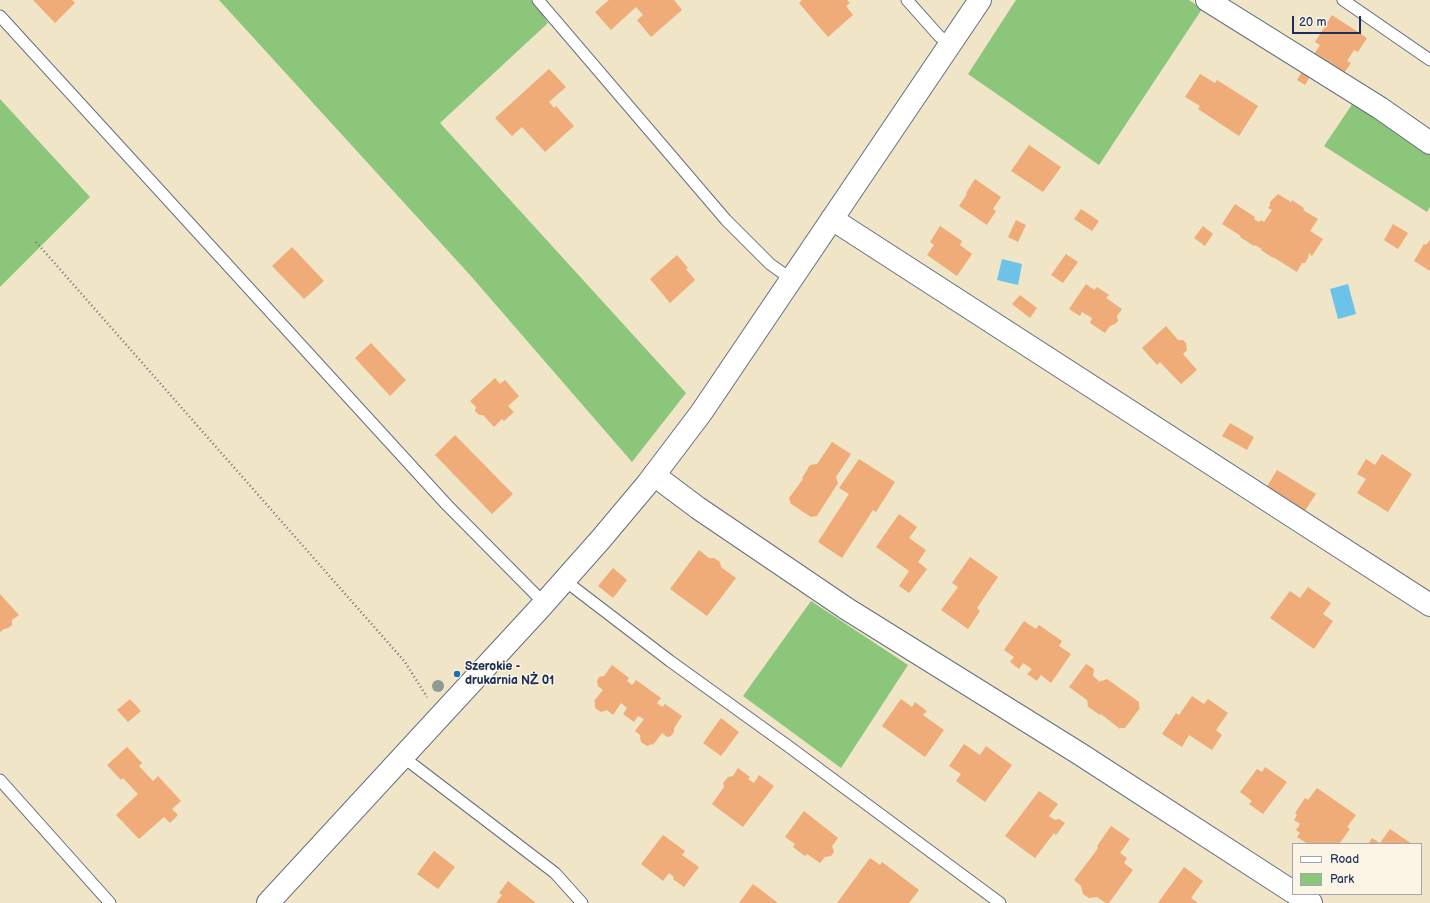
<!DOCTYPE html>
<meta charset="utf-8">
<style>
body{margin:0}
#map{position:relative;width:1430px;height:903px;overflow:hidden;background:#f0e5c6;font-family:"Balsamiq Sans",sans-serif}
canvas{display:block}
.legend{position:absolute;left:1292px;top:843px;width:130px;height:52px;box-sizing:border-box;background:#fcf5e5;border:1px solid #a2a6af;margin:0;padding:5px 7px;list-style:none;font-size:12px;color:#1b2f5e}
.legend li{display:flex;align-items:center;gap:8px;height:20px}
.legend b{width:20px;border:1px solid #a2a6af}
.scale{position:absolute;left:1292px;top:16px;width:69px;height:18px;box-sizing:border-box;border:2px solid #1b2f5e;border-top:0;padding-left:5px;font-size:12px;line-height:14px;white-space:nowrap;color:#1b2f5e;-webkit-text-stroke:3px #fcf5e5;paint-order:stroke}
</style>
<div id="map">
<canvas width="1430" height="903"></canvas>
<ul class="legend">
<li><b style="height:5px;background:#fff"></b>Road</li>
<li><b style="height:11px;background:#8bc67b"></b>Park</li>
</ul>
<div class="scale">20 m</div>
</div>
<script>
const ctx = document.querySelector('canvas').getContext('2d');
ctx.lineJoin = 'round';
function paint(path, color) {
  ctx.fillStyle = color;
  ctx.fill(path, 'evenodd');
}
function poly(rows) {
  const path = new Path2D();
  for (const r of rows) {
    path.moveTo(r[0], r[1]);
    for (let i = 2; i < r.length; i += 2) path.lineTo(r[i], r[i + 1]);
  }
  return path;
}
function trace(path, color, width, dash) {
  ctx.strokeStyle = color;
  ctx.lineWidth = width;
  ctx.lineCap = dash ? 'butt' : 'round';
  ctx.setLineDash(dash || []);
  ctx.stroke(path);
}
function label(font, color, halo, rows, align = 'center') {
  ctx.font = font + ' "Balsamiq Sans",sans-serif';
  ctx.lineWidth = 3;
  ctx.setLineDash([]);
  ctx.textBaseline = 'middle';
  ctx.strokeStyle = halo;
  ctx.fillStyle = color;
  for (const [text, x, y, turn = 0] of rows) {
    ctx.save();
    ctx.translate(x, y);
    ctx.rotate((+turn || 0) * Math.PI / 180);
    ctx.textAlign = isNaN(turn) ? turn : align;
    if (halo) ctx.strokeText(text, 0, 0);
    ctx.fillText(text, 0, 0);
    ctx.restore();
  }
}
paint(poly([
 [219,0,533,0,548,23,440,123,686,393,632,462,470,275],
 [1016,0,1189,0,1202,9,1099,165,968,74],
 [0,99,90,197,0,287],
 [1353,103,1430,153,1430,207,1427,212,1324,146],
 [811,601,908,665,841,768,743,696]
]), '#8bc67b');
paint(poly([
 [1002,259,1022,264,1018,285,997,280],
 [1348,284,1356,314,1338,319,1330,289]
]), '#6cc2e8');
paint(poly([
 [33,0,72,0,75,3,55,23],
 [609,0,674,0,682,10,651,37,637,20,643,15,636,7,611,30,595,12],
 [802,0,847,0,850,3,846,6,853,15,828,37,799,3],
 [1332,15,1367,38,1358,52,1354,50,1347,61,1351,63,1342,76,1313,56,1320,45,1315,42],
 [1304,68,1312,73,1305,85,1297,80],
 [549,69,566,87,549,102,554,108,556,106,574,126,545,152,522,127,512,136,495,118],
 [1200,74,1215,83,1217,80,1258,106,1239,136,1198,109,1200,106,1185,97],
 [1029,145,1061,167,1043,192,1011,171],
 [975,179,1001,197,993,209,996,211,987,225,959,206,967,194,966,193],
 [1278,194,1291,202,1292,200,1304,208,1303,210,1318,219,1310,231,1323,239,1312,256,1309,253,1308,258,1305,263,1302,263,1297,272,1273,257,1273,258,1261,250,1262,249,1255,245,1254,246,1240,237,1241,236,1222,224,1235,204,1255,217,1254,219,1259,222,1261,220,1264,222,1272,210,1268,208,1270,205,1270,202],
 [1081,209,1099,221,1092,231,1074,219],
 [1016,220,1026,225,1018,242,1008,237],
 [1393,224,1408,233,1398,249,1384,240],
 [940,226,962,241,960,245,972,254,957,276,927,255,934,245,930,242],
 [1203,226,1213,234,1205,246,1194,238],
 [1430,240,1430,271,1414,261,1424,244,1426,245],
 [292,247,324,281,304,299,272,266],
 [1066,254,1078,262,1063,283,1051,275],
 [677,255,688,268,686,269,695,280,670,303,650,279],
 [1086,284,1094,290,1097,287,1109,295,1106,298,1122,309,1117,316,1118,321,1115,324,1110,326,1105,333,1090,323,1092,318,1082,312,1080,316,1069,309],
 [1020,295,1037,308,1030,318,1012,304],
 [1166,326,1178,340,1183,340,1186,343,1187,350,1183,354,1197,370,1181,384,1160,362,1157,365,1142,348],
 [371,343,406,380,390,396,355,358],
 [495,378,500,384,505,380,519,396,508,406,514,412,504,421,502,419,494,427,483,415,479,415,475,411,476,407,470,401],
 [1230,423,1254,437,1247,450,1222,436],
 [455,435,513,494,492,514,435,455],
 [832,442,851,454,836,477,838,483,817,516,811,517,791,504,789,498,803,479,802,478,810,465,817,464],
 [1382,454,1412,474,1388,512,1357,493,1366,479,1357,474,1366,459,1375,465],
 [859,459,895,482,876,512,873,510,842,558,818,542,849,494,839,488],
 [1277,470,1316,494,1304,512,1266,488],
 [899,514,917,527,909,538,926,550,918,562,927,569,909,593,899,586,909,571,876,547],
 [699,550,709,558,714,558,720,562,721,567,736,578,707,616,670,589],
 [970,557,998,577,977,608,980,611,968,629,941,610,958,587,952,583],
 [613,568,627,580,613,598,598,586],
 [1308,587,1331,603,1323,614,1333,621,1314,649,1270,618,1290,591,1300,598],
 [0,594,19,615,12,620,12,625,8,628,4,629,0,632],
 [1024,621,1036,629,1039,625,1062,641,1059,646,1071,654,1051,683,1041,675,1037,681,1027,674,1032,669,1023,663,1019,669,1010,662,1014,657,1004,650],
 [1086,664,1094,669,1093,676,1100,682,1101,680,1102,681,1107,679,1139,702,1139,707,1140,708,1125,728,1120,728,1120,729,1101,714,1100,715,1087,706,1088,705,1087,700,1069,687],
 [612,665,629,678,627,681,632,685,636,680,661,698,657,703,662,707,665,704,682,716,674,728,674,732,671,736,667,737,662,733,653,745,652,744,647,746,641,742,640,737,641,736,635,731,644,719,638,716,634,722,623,714,627,708,621,703,613,715,607,710,601,712,595,708,595,702,594,701,603,690,598,686,597,681,599,677,604,676],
 [1192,696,1204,704,1208,699,1228,713,1216,730,1222,735,1212,750,1189,735,1182,747,1162,734,1176,713,1179,715],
 [130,699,141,711,128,722,117,710],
 [901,699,912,707,915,702,927,711,923,715,944,730,925,757,882,726],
 [721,718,739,732,721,756,703,743],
 [964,744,980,755,986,746,1012,765,985,802,956,781,961,774,949,766],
 [127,747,142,763,139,766,153,781,158,776,181,801,172,809,178,815,170,823,164,817,139,839,116,815,138,794,123,778,121,780,107,765],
 [1265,767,1287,782,1263,814,1249,804,1252,801,1240,792,1257,769,1262,772],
 [738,768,750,777,748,779,754,783,759,775,774,786,743,827,712,804,724,787,723,783,728,777,733,776],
 [1317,788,1356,815,1347,827,1350,829,1339,844,1336,843,1335,844,1308,844,1297,837,1300,833,1296,830,1300,824,1294,820,1297,815,1295,813,1305,798,1308,800],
 [1039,791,1058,804,1049,816,1055,820,1059,819,1065,823,1056,835,1054,833,1035,858,1005,836],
 [804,811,838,838,832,846,834,852,831,856,825,857,820,863,807,854,805,856,793,847,795,844,785,837],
 [1111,826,1130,839,1120,853,1127,858,1124,863,1133,870,1109,903,1106,903,1097,897,1089,898,1083,894,1081,886,1074,880,1096,851,1098,848,1097,846],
 [1390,829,1412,844,1368,844,1372,838,1380,843],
 [663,835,685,851,682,855,699,867,684,887,673,879,674,877,669,873,663,881,641,864],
 [434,851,455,867,438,889,417,874],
 [870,858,880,865,882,862,919,890,909,903,837,903],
 [1184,867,1203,881,1191,898,1198,903,1158,903],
 [508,881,536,903,496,903,502,895,499,893],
 [753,884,778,903,739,903]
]), '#efab78');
const service = poly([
 [538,0,726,220,770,264,791,279],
 [907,0,939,36,950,44],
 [1343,0,1430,60],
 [0,16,447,505,544,603],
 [564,580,670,661,788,746,1000,903],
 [403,757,555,873,582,903],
 [0,780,110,903]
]);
const minor = poly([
 [1207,0,1380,108,1430,143],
 [832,219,1430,605],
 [654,475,698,508,847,609,1080,754,1293,892],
 [1296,894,1311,903]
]);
const tertiary = poly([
 [268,903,539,609,601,539,648,483,701,413,980,0]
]);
trace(service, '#666f82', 13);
trace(minor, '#666f82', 24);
trace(tertiary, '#666f82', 24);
trace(poly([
 [36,242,405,662,427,697]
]), '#666f82', 2.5, [1, 3]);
trace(service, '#fff', 11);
trace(minor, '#fff', 22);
trace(tertiary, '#fff', 22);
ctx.fillStyle = '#8e9a92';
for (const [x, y] of [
 [438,686]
]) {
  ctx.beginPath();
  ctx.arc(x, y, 6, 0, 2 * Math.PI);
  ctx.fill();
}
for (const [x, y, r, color] of [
 [457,674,4,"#1f6fb2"]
]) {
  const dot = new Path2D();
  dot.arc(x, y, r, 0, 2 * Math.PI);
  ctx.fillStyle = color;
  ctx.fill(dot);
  trace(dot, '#fcf5e5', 1.5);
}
label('bold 12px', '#1b2f5e', '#fcf5e5', [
 ["Szerokie -",465,667],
 ["drukarnia NŻ 01",465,681]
], 'left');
</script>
